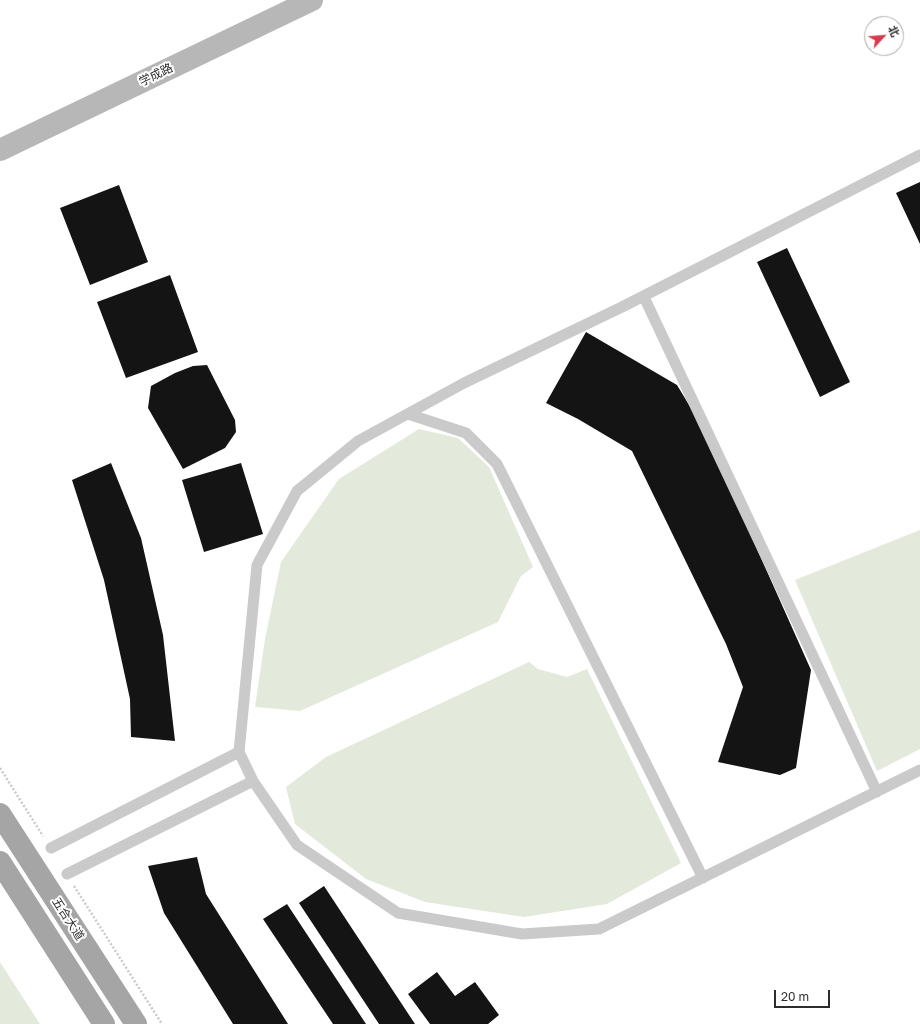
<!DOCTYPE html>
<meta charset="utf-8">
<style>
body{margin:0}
#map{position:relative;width:920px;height:1024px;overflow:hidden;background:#fff;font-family:"Golos Text","Noto Sans SC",sans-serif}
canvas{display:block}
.north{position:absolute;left:864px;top:16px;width:40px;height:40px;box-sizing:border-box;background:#fff;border:1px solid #ababab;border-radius:50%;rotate:64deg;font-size:11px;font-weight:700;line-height:16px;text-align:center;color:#2d2d2d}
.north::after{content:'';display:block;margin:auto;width:14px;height:18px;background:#d73c4e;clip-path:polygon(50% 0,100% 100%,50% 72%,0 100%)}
.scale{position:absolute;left:774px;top:990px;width:56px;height:18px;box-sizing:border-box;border:2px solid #2d2d2d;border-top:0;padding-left:5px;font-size:12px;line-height:14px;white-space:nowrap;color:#2d2d2d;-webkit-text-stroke:3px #fff;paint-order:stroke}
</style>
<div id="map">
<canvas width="920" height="1024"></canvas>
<div class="north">北</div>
<div class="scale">20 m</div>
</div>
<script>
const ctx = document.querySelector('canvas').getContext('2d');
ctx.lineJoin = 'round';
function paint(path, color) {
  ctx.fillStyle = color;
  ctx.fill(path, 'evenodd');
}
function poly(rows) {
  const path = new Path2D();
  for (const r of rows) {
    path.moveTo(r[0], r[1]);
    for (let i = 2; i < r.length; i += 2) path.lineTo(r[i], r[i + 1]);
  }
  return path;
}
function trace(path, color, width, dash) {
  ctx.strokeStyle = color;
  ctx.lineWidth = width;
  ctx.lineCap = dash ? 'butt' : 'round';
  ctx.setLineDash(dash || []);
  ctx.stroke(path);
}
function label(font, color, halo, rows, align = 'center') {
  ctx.font = font + ' "Golos Text","Noto Sans SC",sans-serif';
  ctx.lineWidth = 4;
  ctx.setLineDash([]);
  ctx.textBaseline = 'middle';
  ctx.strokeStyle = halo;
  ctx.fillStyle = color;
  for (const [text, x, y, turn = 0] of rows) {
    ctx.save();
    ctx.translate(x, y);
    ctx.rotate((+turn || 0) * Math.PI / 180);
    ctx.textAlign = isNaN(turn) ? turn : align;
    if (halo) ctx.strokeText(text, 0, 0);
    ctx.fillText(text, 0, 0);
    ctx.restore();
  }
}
paint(poly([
 [419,429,458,438,489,467,533,567,521,576,498,622,300,711,255,707,265,639,281,562,339,479],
 [920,530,920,749,877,771,795,580],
 [529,662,538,669,567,677,587,669,681,863,607,904,524,917,425,902,366,879,295,824,286,787,326,757],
 [0,962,40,1024,0,1024]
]), '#e3e9db');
paint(poly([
 [920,182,920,244,896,193],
 [119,185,148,262,90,285,60,208],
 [787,248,850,382,820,397,757,262],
 [170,275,198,352,126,378,97,302],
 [586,332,677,385,703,428,811,670,796,768,780,775,718,762,743,687,726,644,632,451,578,419,546,403],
 [207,365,235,420,236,432,225,448,183,469,148,408,151,386,175,373,193,366],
 [111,463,141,538,163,635,175,741,131,737,130,699,104,580,72,480],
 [241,463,263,534,204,552,182,480],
 [197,857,206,894,288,1024,233,1024,164,913,148,866],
 [324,886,415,1024,379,1024,299,903],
 [287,904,366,1024,333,1024,263,919],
 [437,972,455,996,475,982,499,1015,488,1024,430,1024,408,994]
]), '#141414');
trace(poly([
 [0,768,43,836],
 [74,886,162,1024]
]), '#cacaca', 2.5, [2, 2]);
trace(poly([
 [920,155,622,307,464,383,358,441,297,491,257,565,239,752,253,781,297,845,398,913,522,934,599,929,920,770],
 [644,297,877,792],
 [408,414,466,433,497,464,703,878],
 [51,848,239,752],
 [67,874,253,781]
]), '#cacaca', 11);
trace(poly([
 [0,150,312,0]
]), '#b7b7b7', 22);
trace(poly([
 [0,814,136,1024],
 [0,862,104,1024]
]), '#a5a5a5', 22);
label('12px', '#2d2d2d', '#fff', [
 ["学成路",156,75,-26],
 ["五合大道",68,919,57]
]);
</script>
